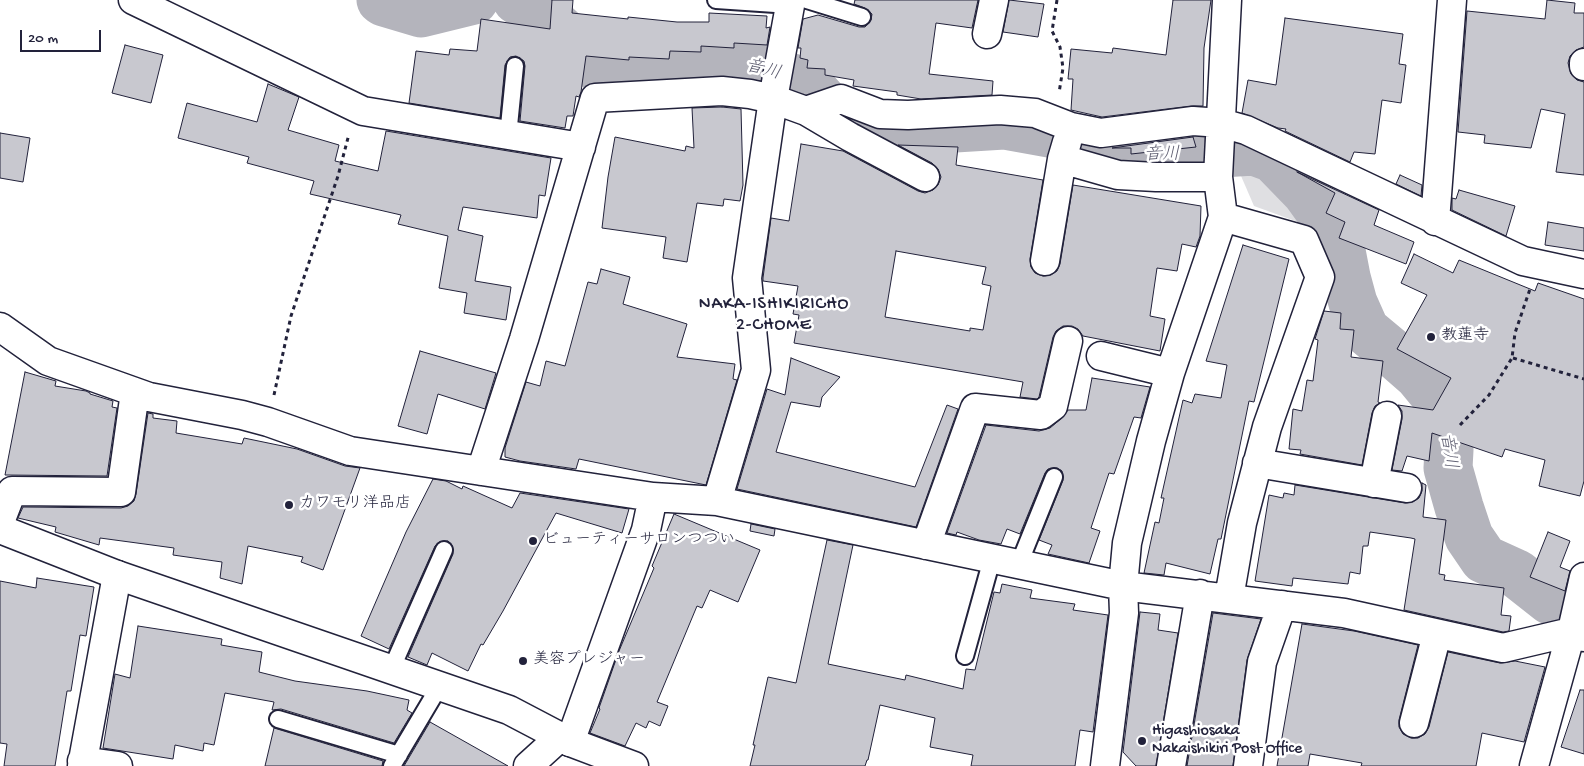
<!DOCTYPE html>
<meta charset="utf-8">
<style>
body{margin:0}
#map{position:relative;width:1584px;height:766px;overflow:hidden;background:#fff;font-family:"Gochi Hand",sans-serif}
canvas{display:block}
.scale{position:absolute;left:20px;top:30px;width:81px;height:22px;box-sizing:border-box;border:2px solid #22223b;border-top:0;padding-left:6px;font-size:15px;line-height:18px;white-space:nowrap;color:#22223b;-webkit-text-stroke:4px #fff;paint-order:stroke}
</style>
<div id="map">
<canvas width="1584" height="766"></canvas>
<div class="scale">20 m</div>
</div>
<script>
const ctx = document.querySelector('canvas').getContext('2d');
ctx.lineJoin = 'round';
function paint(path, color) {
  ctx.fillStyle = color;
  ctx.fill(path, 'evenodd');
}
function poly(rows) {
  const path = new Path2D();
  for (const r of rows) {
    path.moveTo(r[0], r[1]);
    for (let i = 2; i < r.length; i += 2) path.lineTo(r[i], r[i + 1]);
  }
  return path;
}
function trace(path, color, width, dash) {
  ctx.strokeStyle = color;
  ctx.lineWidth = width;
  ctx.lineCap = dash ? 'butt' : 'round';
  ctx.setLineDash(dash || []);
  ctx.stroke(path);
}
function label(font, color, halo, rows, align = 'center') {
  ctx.font = font + ' "Gochi Hand","Klee One",sans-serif';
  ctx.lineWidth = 5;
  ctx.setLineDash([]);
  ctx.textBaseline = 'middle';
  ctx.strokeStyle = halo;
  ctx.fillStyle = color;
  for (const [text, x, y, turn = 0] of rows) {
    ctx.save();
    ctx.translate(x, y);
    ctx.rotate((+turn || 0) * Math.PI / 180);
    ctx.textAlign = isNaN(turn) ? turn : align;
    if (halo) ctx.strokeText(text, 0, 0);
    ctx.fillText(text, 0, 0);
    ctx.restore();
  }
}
paint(poly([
 [1235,162,1260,164,1297,191,1320,230,1254,206]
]), '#dfdfe2');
trace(poly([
 [381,0,384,2,421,13,474,0],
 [517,0,541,12,568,37,580,52,604,73,634,79,731,64,764,68,787,76,810,86,827,105,866,126,906,131,1004,125,1054,134,1119,155,1155,157,1254,151,1273,158,1306,192,1319,210,1341,251,1346,277,1353,303,1365,330,1395,355,1418,375,1437,398,1444,421,1449,450,1448,468,1459,507,1469,537,1484,559,1517,574,1550,600,1584,615]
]), '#b4b4bc', 49);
const building = poly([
 [552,0,573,0,572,13,628,19,628,17,677,22,709,22,709,13,767,16,766,28,770,27,767,45,734,43,734,48,701,46,701,52,670,51,669,59,629,57,629,60,586,56,581,92,579,97,576,96,573,116,567,116,565,128,520,121,525,66,524,61,516,56,510,57,505,65,500,118,409,103,416,51,449,55,450,49,477,51,481,19,550,29,552,0],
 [855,0,978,0,972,28,936,23,929,74,993,81,992,95,921,99,897,95,897,92,853,86,854,80,825,75,825,69,807,68,808,60,800,58,801,48,798,48,803,19,818,15,859,27,865,27,871,20,872,14,865,8,854,4,855,0],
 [1009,0,1044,4,1038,37,1003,32,1009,0],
 [1173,0,1211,0,1204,48,1203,106,1191,106,1102,117,1071,110,1073,79,1068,79,1071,49,1112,53,1113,48,1166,55,1173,0],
 [1547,0,1575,3,1574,13,1584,13,1584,47,1576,50,1570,56,1568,63,1571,74,1577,80,1584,82,1584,175,1556,172,1565,114,1541,109,1531,148,1484,143,1485,135,1458,132,1467,11,1545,19,1547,0],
 [1285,18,1403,34,1399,64,1406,65,1401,103,1382,100,1375,154,1354,152,1350,162,1285,131,1286,129,1278,128,1242,113,1248,80,1276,85,1285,18],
 [125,45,163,55,151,103,112,93,125,45],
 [268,84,299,97,288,130,339,145,335,161,378,171,386,131,551,158,545,196,539,195,537,218,463,207,458,230,483,236,475,281,511,287,506,320,464,313,467,293,439,288,448,236,398,224,401,215,310,194,314,181,247,163,249,157,178,138,187,103,257,122,268,84],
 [722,107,741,109,743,185,740,201,724,199,723,206,697,203,687,262,663,258,666,237,602,228,608,177,615,137,685,151,686,146,694,148,692,108,722,107],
 [0,133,30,138,23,182,0,178,0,133],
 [1193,137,1196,147,1131,154,1131,148,1112,148,1193,137],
 [801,144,843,151,918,191,925,193,933,190,938,185,941,177,938,169,932,163,898,145,958,147,956,165,1043,180,1030,259,1031,267,1035,273,1043,276,1051,275,1057,271,1060,264,1073,185,1201,206,1200,236,1196,247,1182,244,1177,271,1157,268,1150,316,1165,319,1160,351,1083,336,1078,329,1072,326,1063,326,1056,331,1053,337,1039,397,1037,399,1020,397,1023,382,794,343,799,315,793,314,798,286,763,281,763,278,771,218,789,221,801,144],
 [896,251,986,267,982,284,991,286,983,330,970,328,970,331,885,317,896,251],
 [1297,172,1379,210,1374,225,1414,242,1406,264,1339,238,1345,222,1326,213,1335,193,1297,172],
 [1400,175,1422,185,1421,196,1396,184,1400,175],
 [1459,190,1515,206,1506,236,1452,210,1452,198,1456,199,1459,190],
 [1548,222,1584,228,1584,251,1545,245,1548,222],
 [1243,245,1289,259,1254,402,1249,401,1221,539,1218,539,1210,574,1166,563,1164,575,1144,573,1155,522,1159,523,1164,498,1161,498,1183,400,1192,403,1195,394,1221,398,1227,365,1206,361,1243,245],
 [1414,254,1453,273,1459,260,1535,291,1538,283,1584,299,1584,481,1580,496,1539,486,1545,460,1505,449,1502,457,1432,433,1429,461,1407,456,1402,471,1392,470,1402,419,1402,411,1398,405,1433,410,1451,378,1397,349,1427,295,1401,283,1414,254],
 [601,269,630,277,623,304,687,324,677,357,735,364,733,379,737,380,706,485,579,459,576,469,520,461,505,457,505,448,526,382,540,386,546,361,565,366,588,282,597,284,601,269],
 [1324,311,1341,313,1340,329,1354,330,1351,357,1383,361,1378,402,1380,403,1375,406,1372,413,1362,465,1300,454,1301,450,1289,449,1293,409,1302,411,1307,380,1313,381,1318,340,1315,339,1324,311],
 [420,351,496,373,485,409,438,394,427,434,398,426,420,351],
 [791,358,840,377,822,397,820,407,791,402,776,452,915,487,947,405,958,409,916,527,737,489,767,389,785,395,791,358],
 [25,372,56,381,55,386,86,391,90,393,90,394,113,401,112,407,117,408,107,476,5,475,25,372],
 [1092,378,1150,387,1141,418,1134,417,1114,474,1109,473,1091,528,1100,531,1089,563,1048,554,1052,545,1039,540,1063,480,1062,471,1057,468,1048,469,1045,473,1020,534,1007,529,1001,544,979,540,957,532,956,535,947,533,986,425,1039,431,1050,428,1062,418,1068,410,1086,410,1092,378],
 [148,413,153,414,153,418,177,421,176,433,242,444,244,438,297,449,345,466,360,468,323,570,301,562,303,557,248,546,242,584,220,578,222,562,173,555,174,548,100,538,99,545,55,532,56,527,18,518,23,507,121,508,128,506,134,501,136,494,148,413],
 [433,479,446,481,462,489,463,486,512,508,520,493,629,509,622,533,556,513,503,611,483,645,481,644,468,671,432,653,427,665,408,657,453,554,452,545,448,541,439,542,435,546,389,649,361,636,406,532,433,479],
 [1422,483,1426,485,1423,517,1446,520,1439,574,1445,575,1444,580,1504,588,1501,615,1511,616,1509,631,1503,632,1404,610,1415,539,1411,538,1370,532,1368,546,1363,546,1360,574,1350,572,1348,584,1293,578,1292,586,1255,581,1269,495,1283,498,1284,493,1294,495,1295,485,1405,503,1413,502,1419,498,1422,491,1422,483],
 [674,514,760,550,738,602,710,590,702,608,697,606,657,702,668,706,660,726,649,721,646,728,636,723,625,746,590,733,600,709,599,708,619,651,654,568,652,566,674,514],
 [751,524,775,529,774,536,750,531,751,524],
 [1548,532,1570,541,1560,567,1570,571,1565,591,1530,577,1548,532],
 [827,540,853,545,828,664,905,680,906,675,963,689,966,669,975,670,994,592,1000,593,1002,584,1032,590,1030,598,1075,604,1073,610,1108,615,1093,732,1080,730,1075,766,971,766,973,755,930,747,935,718,880,705,868,760,867,760,865,766,750,766,755,745,753,745,768,677,796,683,827,540],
 [37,578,94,587,86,636,80,635,71,691,67,691,55,766,4,766,7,744,0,743,0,581,36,588,37,578],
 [1140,612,1160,614,1158,630,1178,633,1156,766,1136,766,1123,752,1140,612],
 [1213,613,1261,619,1247,660,1233,766,1187,766,1213,613],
 [1302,624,1354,631,1418,645,1399,720,1399,727,1403,734,1411,738,1418,738,1425,734,1429,727,1448,652,1500,663,1515,661,1545,667,1524,742,1482,733,1476,766,1361,766,1362,763,1310,754,1308,766,1277,766,1302,624],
 [138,626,222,639,221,645,262,652,259,672,295,681,367,691,409,700,407,710,412,713,394,743,281,709,272,710,274,702,225,693,214,745,204,743,203,751,175,745,173,759,103,748,115,674,130,678,138,626],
 [1580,690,1584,690,1584,754,1561,747,1580,690],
 [430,722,508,766,404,766,430,722],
 [274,728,383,761,382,766,265,766,274,728]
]);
paint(building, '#c8c8cf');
trace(building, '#22223b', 1);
const lane = poly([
 [716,0,790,5],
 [807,0,862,17],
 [508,136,515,66],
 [1019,564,1054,477],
 [965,656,992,559],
 [391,670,444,550],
 [278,719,399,755],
 [392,766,439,687]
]);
const street = poly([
 [133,0,363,111,581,147],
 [987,34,994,0],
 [1584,66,1584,63],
 [806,111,841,99,880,114,908,115,1000,110,1035,113,1071,127,1101,133,1193,121,1221,123,1246,130,1523,261,1584,274],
 [1062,159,1118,175,1156,177,1218,177],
 [1223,217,1304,240,1320,277,1267,427,1242,523,1229,598],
 [1435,221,1452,0],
 [1045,261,1062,159,1067,142],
 [0,327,48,361,149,397,242,415,268,422,350,451,653,497],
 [1101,356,1170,373],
 [1257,463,1407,488],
 [481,471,524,339,595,98,722,91,750,94,773,99,806,111,850,137,925,177],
 [1374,483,1387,416],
 [717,501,756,370,747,278,773,99,791,0],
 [0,522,12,491,121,492,135,392],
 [926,545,975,408,1041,415,1053,406,1068,341],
 [1414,723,1437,634],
 [570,742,646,530,653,497,717,501,1123,586,1344,613,1503,648,1571,632,1584,637],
 [82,761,118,766],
 [82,766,117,575],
 [528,766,560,737],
 [1105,766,1124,613,1123,586,1127,543,1151,441,1170,373,1223,217,1218,177,1227,0],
 [1171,766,1200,594],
 [1248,766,1262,662,1282,605],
 [1534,766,1573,626,1584,577]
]);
const secondary = poly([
 [0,529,117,575,509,710,570,742,634,766]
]);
trace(lane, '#22223b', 20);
trace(street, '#22223b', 31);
trace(secondary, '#22223b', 31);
trace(poly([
 [1057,0,1052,31,1060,47,1063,68,1059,93],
 [1513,358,1584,379],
 [274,395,291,316,338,176,349,134],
 [1460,425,1489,395,1512,358,1515,333,1530,289]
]), '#22223b', 3, [4, 4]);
trace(lane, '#fff', 16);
trace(street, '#fff', 28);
trace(secondary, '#fff', 28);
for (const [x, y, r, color] of [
 [1431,337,5,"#22223b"],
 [289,505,5,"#22223b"],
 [533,541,5,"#22223b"],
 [523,661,5,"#22223b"],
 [1142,741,5,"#22223b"]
]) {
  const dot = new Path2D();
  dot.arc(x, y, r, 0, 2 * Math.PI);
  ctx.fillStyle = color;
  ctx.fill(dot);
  trace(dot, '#fff', 2);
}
label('16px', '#22223b', '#fff', [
 ["教蓮寺",1441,337],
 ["カワモリ洋品店",299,505],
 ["ビューティーサロンつつい",543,541],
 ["美容プレジャー",533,661],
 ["Higashiosaka",1152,732],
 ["Nakaishikiri Post Office",1152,750]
], 'left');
label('italic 18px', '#5c5c6f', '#fff', [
 ["音川",763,71,14],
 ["音川",1162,156,-1],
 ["音川",1447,451,82]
]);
ctx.letterSpacing = '1px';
label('18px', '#22223b', '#fff', [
 ["NAKA-ISHIKIRICHO",774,305],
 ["2-CHOME",774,326]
]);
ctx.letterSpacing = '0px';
</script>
